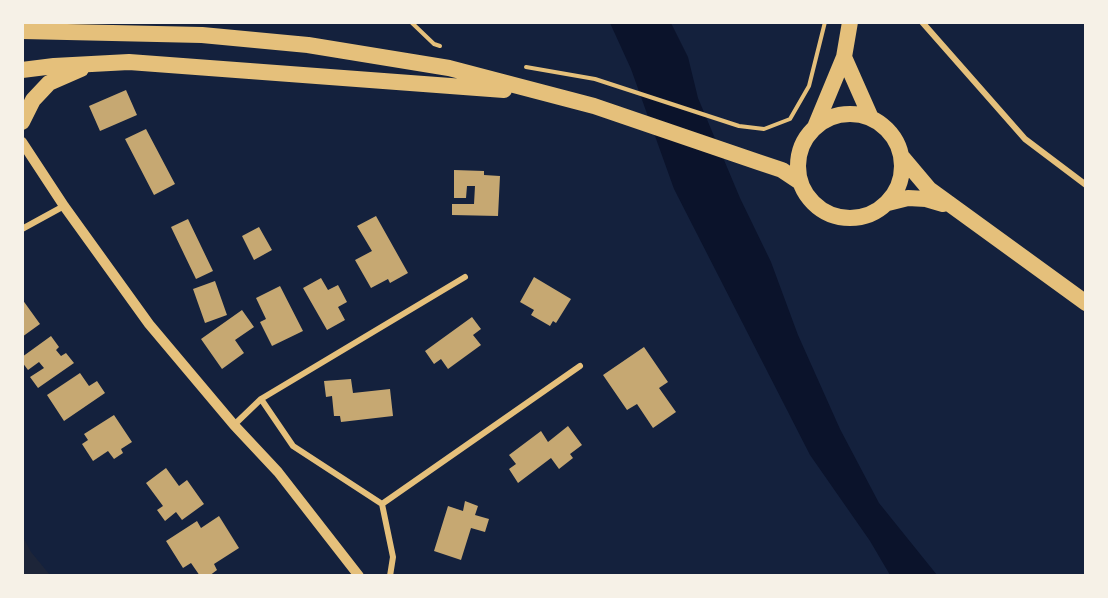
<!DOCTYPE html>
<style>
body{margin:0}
#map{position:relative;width:1108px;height:598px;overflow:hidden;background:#14213d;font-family:Overpass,sans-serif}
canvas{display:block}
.frame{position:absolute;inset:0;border:24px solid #f6f1e7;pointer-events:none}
</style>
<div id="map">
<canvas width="1108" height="598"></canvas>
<div class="frame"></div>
</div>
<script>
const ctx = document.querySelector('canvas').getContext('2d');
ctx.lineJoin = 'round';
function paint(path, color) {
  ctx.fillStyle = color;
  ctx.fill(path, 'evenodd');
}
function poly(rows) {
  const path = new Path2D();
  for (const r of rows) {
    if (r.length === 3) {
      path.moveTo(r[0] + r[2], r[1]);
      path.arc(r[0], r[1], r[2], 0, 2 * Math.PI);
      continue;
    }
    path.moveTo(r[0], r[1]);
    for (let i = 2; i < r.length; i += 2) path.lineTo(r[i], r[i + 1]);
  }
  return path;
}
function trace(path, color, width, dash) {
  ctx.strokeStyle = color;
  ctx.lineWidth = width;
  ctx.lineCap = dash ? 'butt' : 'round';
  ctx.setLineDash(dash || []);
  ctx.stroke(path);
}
paint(poly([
 [22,535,31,552,50,575,23,575]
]), '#1d2539');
paint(poly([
 [610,23,671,23,688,57,698,98,740,198,771,262,798,335,840,429,879,503,937,575,890,575,870,541,810,455,674,189,631,69]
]), '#0b132b');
paint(poly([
 [126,90,137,115,100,131,89,106],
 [146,129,175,184,154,195,125,139],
 [454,170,484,171,484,175,500,176,498,216,452,215,452,204,474,204,475,186,467,186,466,198,454,198],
 [376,216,408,273,390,283,388,279,371,288,355,260,372,251,357,226],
 [188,219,213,271,196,279,171,227],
 [259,227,272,250,254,260,242,236],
 [534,277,571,299,556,323,553,321,550,326,531,315,534,310,520,302],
 [321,278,328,290,338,285,347,302,338,307,345,320,327,330,303,288],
 [215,281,227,315,205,323,193,289],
 [280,286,303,331,272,346,260,322,266,319,256,298],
 [22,299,40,324,22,337],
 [242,310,254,327,235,340,244,353,222,369,201,339],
 [472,317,481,329,473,335,481,345,448,369,441,359,434,364,425,351],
 [51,336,59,347,56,350,61,356,66,353,74,363,38,388,30,377,44,368,39,362,28,370,22,362,22,357],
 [644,347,668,382,659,388,676,412,653,428,637,404,627,410,603,375],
 [80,373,89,386,97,381,105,393,64,421,47,395],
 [351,379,353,393,390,389,393,416,341,422,340,416,334,416,332,396,326,397,324,381],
 [114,415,132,442,121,449,123,453,114,459,108,451,93,461,82,444,88,440,84,434],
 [568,426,582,445,570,454,573,458,559,469,551,458,518,483,509,469,516,464,509,455,541,431,548,442],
 [166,468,179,486,187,480,204,504,182,520,176,512,165,521,157,510,163,506,146,483],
 [465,501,478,506,475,515,489,519,485,532,471,528,461,560,434,551,448,506,463,511],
 [219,516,239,548,214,564,217,570,209,576,200,576,191,563,183,568,166,541,197,521,201,528]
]), '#c6a872');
trace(poly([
 [411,22,434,44,440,46],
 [526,67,595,79,739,126,764,129,790,119,809,86,825,22]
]), '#e5c07b', 4);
trace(poly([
 [922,22,1025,139,1086,185],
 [22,229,64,206],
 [261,399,293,446,382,504],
 [234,425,261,399,465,277],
 [390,576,393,557,382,504,580,366]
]), '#e5c07b', 6);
trace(poly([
 [22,142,64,206,149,324,234,425,278,472,359,576]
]), '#e5c07b', 10);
trace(poly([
 [22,31,202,35,308,45,449,68,594,106,758,162,782,170,800,182],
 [844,57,871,118],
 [22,70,54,66,129,62,504,90],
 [850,166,52],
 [22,122,33,100,49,83,81,69],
 [815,127,844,57,850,22],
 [902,157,929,189,1086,303],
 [888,203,908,198,926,199,943,204]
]), '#e5c07b', 16);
</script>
